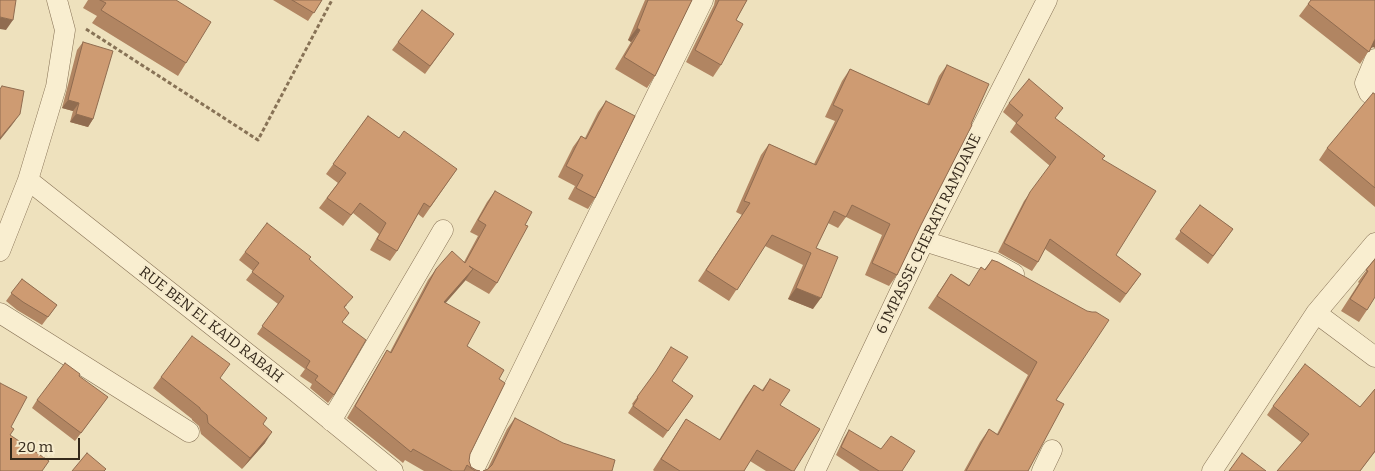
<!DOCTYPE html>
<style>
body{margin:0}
#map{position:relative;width:1375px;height:471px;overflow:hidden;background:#eee1bd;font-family:Bitter,serif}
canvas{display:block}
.scale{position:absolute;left:10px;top:438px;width:70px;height:22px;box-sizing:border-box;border:2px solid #35291b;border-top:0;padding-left:6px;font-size:15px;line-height:18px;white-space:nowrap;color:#35291b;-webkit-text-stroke:4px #f6ebcd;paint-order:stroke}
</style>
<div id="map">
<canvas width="1375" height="471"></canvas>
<div class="scale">20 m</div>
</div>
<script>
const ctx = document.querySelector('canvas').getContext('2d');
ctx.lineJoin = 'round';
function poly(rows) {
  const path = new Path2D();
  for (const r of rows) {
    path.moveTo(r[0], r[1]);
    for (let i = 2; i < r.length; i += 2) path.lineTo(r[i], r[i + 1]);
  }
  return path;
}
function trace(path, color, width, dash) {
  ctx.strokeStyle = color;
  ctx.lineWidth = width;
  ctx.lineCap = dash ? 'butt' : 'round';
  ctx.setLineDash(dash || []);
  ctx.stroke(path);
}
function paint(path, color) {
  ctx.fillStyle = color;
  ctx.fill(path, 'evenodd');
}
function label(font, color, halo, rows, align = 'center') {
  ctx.font = font + ' Bitter,serif';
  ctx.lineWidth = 4.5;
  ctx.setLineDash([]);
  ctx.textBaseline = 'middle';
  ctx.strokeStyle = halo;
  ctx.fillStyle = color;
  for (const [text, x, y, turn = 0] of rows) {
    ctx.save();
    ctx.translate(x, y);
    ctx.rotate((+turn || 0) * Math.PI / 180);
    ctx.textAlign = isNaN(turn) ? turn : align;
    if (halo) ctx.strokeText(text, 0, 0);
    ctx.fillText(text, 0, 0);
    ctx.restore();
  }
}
const minor = poly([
 [1375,59,1365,83,1369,93,1375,98],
 [28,180,295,391,393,471],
 [924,241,994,263,1014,274],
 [0,251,28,180,56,87,65,30,57,0],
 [0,313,189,432],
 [1316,313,1375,357],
 [331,421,443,230],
 [473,471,703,0],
 [815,471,924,241,1047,0],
 [1042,471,1052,450],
 [1212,471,1316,313,1375,243]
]);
trace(minor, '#877256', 21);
trace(poly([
 [86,29,258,140,332,0]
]), '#877256', 3, [4, 2.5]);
trace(minor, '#f9eed0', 20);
paint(poly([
 [88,0,176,0,186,63,178,76,92,23,97,16,83,8],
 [273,0,322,0,308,21],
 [645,0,692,0,655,76,647,88,615,69,631,42,628,40],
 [715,0,747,0,736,20,721,65,713,77,686,62,714,5],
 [1311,0,1373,47,1370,49,1360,64,1299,16],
 [422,10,454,34,425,74,392,50],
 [83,42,93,119,88,127,70,122,73,111,62,108,77,50],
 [947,65,921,225,897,275,889,286,865,275,882,235,846,217,838,228,828,223,816,248,813,309,788,299,803,265,765,246,729,301,698,281,742,215,736,212,761,155,769,144,814,164,835,121,825,117,842,81,850,69,927,104,939,76],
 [1375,94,1375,207,1319,160,1327,148],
 [606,101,595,198,588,209,568,199,575,186,558,177,573,147,581,136,585,138,598,112],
 [1009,103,1056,119,1102,159,1116,255,1141,274,1120,303,1045,249,1038,262,1032,271,998,252,1024,201,1050,166,1010,132,1016,123,1003,112],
 [368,116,399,138,457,169,423,218,418,214,397,251,390,261,370,250,379,234,353,213,343,226,319,208,338,183,326,174],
 [495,191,525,225,497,283,489,294,465,280,445,303,467,346,499,379,470,454,469,461,471,467,476,470,480,471,424,471,405,460,403,463,347,418,380,362,387,350,390,352,428,280,436,269,464,262,478,236,470,232,487,202],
 [1200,205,1233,229,1208,264,1175,239],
 [245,252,309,259,347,305,344,308,334,395,328,403,310,388,312,384,300,376,305,369,257,334,278,304,246,280,253,271,239,260],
 [1375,259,1367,310,1359,322,1341,311,1359,283,1358,282],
 [992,260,1056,400,1028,471,964,471,980,442,989,429,997,434,1028,375,928,308,951,274,969,285,984,270],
 [22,279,57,305,42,325,17,310,6,301],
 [79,376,102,405,75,441,32,408,37,400],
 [653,376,672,381,693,396,663,438,628,413,633,405,632,404],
 [161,377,220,378,263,424,265,443,242,469,201,434,199,426,192,420,192,419,153,388],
 [770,379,780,405,794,471,766,471,750,461,744,471,654,471,653,470,686,419,719,440,746,396,754,385,762,390],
 [1375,389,1375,452,1360,471,1277,471,1302,443,1267,415,1273,406,1360,407],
 [515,418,612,471,487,470,507,429],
 [849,430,902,471,860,471,836,455,844,438]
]), '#b18562');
paint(poly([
 [0,17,13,20,6,30,0,29],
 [637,28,640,30,631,42,628,40],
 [1375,39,1375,48,1373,47,1367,50],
 [68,100,79,103,73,111,62,108],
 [20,114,12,125,0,140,0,138],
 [76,114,93,119,88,127,70,122],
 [473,269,465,281,436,314,444,302],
 [796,288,821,298,813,309,788,299],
 [272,432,265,443,242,469,250,458]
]), '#906c50');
const building = poly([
 [0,0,16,0,13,20,0,17,0,0],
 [100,0,176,0,211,22,186,63,101,10,106,3,100,0],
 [292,0,322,0,314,13,292,0],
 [648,0,692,0,655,76,624,57,640,30,637,28,648,0],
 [719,0,747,0,736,20,743,24,721,65,695,50,719,0],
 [1311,0,1375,0,1375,39,1369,52,1308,4,1311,0],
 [422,10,454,34,430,66,398,42,422,10],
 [83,42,113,51,93,119,76,114,79,103,68,100,83,42],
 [947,65,989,84,971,124,972,125,969,131,921,225,897,275,872,263,890,224,852,205,846,217,834,211,816,248,838,257,821,298,796,288,811,253,772,235,737,290,706,270,750,203,744,201,769,144,816,165,843,110,833,105,850,69,929,105,947,65],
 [1029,79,1063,108,1055,118,1105,156,1102,159,1156,191,1116,255,1141,274,1126,294,1050,239,1038,262,1004,243,1030,192,1056,157,1016,123,1023,115,1009,103,1029,79],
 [2,86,24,91,20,114,0,138,0,89,2,86],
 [1373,93,1375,94,1375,188,1327,148,1373,93],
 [606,101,635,116,595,198,576,188,583,175,566,166,581,136,586,139,606,101],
 [368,116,399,138,404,131,457,169,430,207,424,203,397,251,377,239,386,223,360,203,351,215,327,198,346,173,333,164,368,116],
 [495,191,532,212,525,225,528,226,497,283,469,266,473,269,444,302,480,322,467,346,504,370,499,379,505,383,470,454,469,461,471,467,476,470,480,471,475,471,467,465,464,471,452,471,413,449,411,452,355,406,387,350,391,353,436,269,452,251,465,263,486,225,478,220,495,191],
 [1200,205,1233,229,1213,256,1180,231,1200,205],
 [267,223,311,257,309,259,353,297,344,307,349,313,342,322,366,340,334,395,315,380,318,376,306,368,310,361,262,326,284,296,252,272,259,263,245,252,267,223],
 [1375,259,1375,297,1367,310,1350,299,1368,271,1366,270,1375,259],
 [992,260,998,262,1087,311,1092,312,1096,312,1109,320,1056,400,1064,404,1028,471,966,471,989,429,998,435,1037,362,937,296,951,274,969,286,981,267,985,270,992,260],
 [22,279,57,305,48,317,23,302,11,293,22,279],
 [192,336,230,364,220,378,267,418,263,424,272,432,250,458,208,423,207,415,200,409,200,408,161,377,192,336],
 [671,347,688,357,672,381,693,396,668,431,633,406,638,398,637,397,656,371,671,347],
 [65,363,80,374,79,376,108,397,81,433,37,400,65,363],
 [1305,364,1360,407,1375,389,1375,451,1360,471,1277,471,1309,434,1273,406,1305,364],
 [770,379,790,390,780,405,820,429,794,471,792,471,757,450,744,471,680,471,661,459,686,419,720,440,754,385,763,391,770,379],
 [0,383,27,397,11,427,14,429,10,435,49,461,42,471,0,471,0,383],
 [515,418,563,443,615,460,612,471,483,471,488,469,492,465,515,418],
 [849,430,881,449,891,436,915,451,902,471,879,471,841,447,849,430],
 [87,453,106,469,104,471,72,471,87,453],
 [1242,453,1266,471,1229,471,1242,453]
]);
paint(building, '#ce9b72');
trace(building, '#906c50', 1);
label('15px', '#35291b', '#f6ebcd', [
 ["6 IMPASSE CHERATI RAMDANE",929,234,-64],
 ["RUE BEN EL KAID RABAH",211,325,38]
]);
</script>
